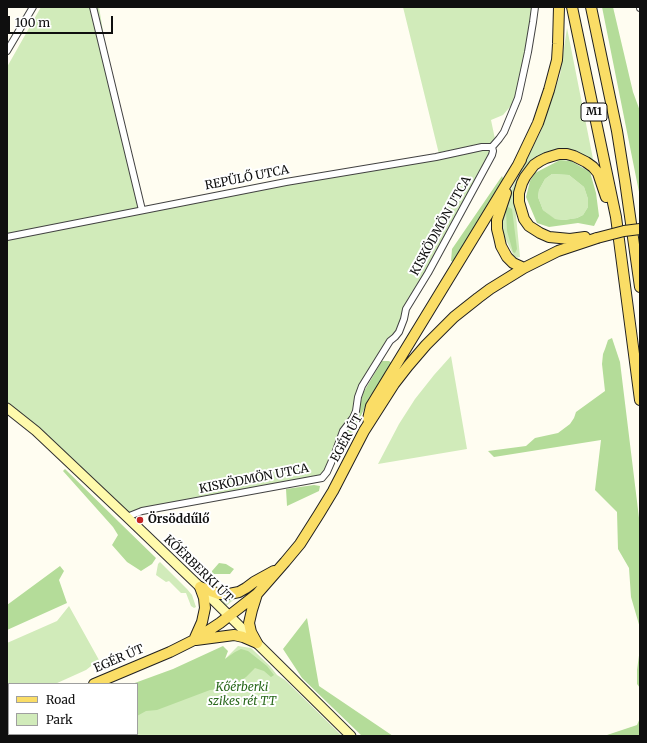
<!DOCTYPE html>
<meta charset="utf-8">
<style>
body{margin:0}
#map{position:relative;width:647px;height:743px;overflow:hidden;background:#fffdf1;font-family:Merriweather,serif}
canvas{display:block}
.frame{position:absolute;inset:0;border:8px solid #0f0f0f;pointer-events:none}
.legend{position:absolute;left:8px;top:683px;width:130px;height:52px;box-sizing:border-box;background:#fff;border:1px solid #9f9f9f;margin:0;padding:5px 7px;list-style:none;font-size:12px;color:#0f0f0f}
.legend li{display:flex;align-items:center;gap:8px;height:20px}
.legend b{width:20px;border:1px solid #9f9f9f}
.scale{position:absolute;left:8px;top:16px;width:105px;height:18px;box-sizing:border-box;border:2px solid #0f0f0f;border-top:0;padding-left:5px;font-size:12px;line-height:14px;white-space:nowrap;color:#0f0f0f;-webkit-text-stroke:3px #fff;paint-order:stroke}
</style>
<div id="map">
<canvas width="647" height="743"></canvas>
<div class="frame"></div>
<ul class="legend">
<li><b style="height:5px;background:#fadd66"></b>Road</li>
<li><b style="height:11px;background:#d1ebba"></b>Park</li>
</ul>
<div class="scale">100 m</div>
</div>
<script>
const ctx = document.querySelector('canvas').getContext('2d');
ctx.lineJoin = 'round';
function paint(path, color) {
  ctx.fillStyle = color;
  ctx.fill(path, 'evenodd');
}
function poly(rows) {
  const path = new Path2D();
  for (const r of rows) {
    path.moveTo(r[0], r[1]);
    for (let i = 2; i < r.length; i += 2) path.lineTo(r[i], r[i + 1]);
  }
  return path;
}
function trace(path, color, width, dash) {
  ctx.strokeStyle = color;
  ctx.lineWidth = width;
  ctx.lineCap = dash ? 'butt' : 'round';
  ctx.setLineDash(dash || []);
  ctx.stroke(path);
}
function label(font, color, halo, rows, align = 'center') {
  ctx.font = font + ' Merriweather,serif';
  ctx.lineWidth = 4;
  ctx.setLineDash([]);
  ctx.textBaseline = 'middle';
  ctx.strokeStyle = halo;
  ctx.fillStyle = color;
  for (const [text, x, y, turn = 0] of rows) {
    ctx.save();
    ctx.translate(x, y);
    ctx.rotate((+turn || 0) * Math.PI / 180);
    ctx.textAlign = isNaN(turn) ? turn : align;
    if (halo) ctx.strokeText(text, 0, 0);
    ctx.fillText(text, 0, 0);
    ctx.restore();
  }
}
paint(poly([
 [41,7,99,7,112,85,142,210,439,154,403,7,533,7,530,31,515,101,503,115,491,120,495,139,493,151,404,319,362,386,356,411,322,478,127,517,7,408,7,67],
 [567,28,594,164,572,152,553,150,533,160,521,179,515,205,520,257,516,258,514,256,503,234,502,222,503,213,510,192,540,133,560,75],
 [552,174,569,175,584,187,588,199,588,207,583,215,577,218,564,220,554,219,543,210,538,197,539,190,545,179],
 [451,356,467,449,378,464,399,424,415,399,434,375],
 [160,562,187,589,192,595,196,607,194,608,191,606,186,593,181,593,169,581,166,582,156,575,158,564],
 [237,597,226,606,217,598],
 [69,606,99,660,86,670,55,684,9,684,9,704,7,704,7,643,57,621],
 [238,646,251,648,270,666,277,675,285,680,342,736,44,736,48,734,137,734,137,697,224,660]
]), '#d1ebba');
paint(poly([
 [602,7,613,7,633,92,640,111,640,197],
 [560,160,571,161,590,172,596,193,599,216,594,226,578,223,549,227,537,223,526,197,530,181,535,173],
 [552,174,569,175,584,187,588,199,588,207,583,215,577,218,564,220,555,219,543,210,538,197,539,190,545,179],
 [502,176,504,181,454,262,451,261,452,249],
 [508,207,512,209,517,249,515,253,513,252,507,231,506,211],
 [612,338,620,362,640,526,640,628,631,597,629,568,618,549,617,512,595,490,601,440,494,457,488,451,526,446,535,438,558,433,570,424,574,418,576,412,605,391,602,364,603,354,605,349,608,340],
 [382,361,389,361,393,364,369,398,355,429,334,465,333,464,341,444,358,413,363,393],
 [65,469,119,522,156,558,152,564,141,571,127,562,112,545,118,535,113,527,63,471],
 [314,485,320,486,319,491,287,506,286,489],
 [219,563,226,564,234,569,230,574,212,574,212,571],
 [60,566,64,571,59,580,67,603,7,630,7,605],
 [307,618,319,686,393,736,362,736,302,678,283,649],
 [223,646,228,651,225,659,235,652,241,649,248,651,267,666,274,675,271,677,264,671,255,668,246,677,230,688,210,690,157,710,146,711,137,716,137,684,132,684,173,669],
 [640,648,640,688,637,684,637,670],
 [640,718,640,736,604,736,637,725],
 [14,734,102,734,97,736,8,736]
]), '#b4dc99');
const street = poly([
 [93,7,142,210],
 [640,7,640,8],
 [7,51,33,7],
 [492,147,499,139,504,132,518,98,528,52,533,22,535,7],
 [7,237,286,182,436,157,482,147,492,147],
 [127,517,142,511,322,478,327,472,334,456,343,431,353,418,356,411,358,397,362,386,390,341,395,337,399,332,404,319,406,309,428,273,492,155,493,151,492,147]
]);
const secondary = poly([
 [7,408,36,431,127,517,200,587,351,736]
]);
const primary = poly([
 [572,7,616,217,640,400],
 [591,7,617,131,625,181,640,287],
 [518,165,538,123,549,90,557,60,558,44,559,7],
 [506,193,497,220,497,229,499,237,501,246,507,257,513,263,524,268],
 [585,237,570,239,549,237,540,233,529,226,524,219,519,202,519,193,522,183,525,177,534,165,540,161,546,158,559,154,567,154,574,156,586,162,593,167,598,173,606,197],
 [368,419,371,406,521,160],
 [200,587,219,594,229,594,239,592,246,588,254,582,274,571],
 [194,640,202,622,205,608,204,598,200,587],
 [196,640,234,635,243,637,257,643],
 [257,643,251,632,249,623,252,610,257,594],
 [94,684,170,652,194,640,220,623,257,594,285,562,300,544,319,514,333,491,364,431,394,384,408,366,426,345,454,317,478,298,490,289,524,268,558,251,597,238],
 [7,723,9,722]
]);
trace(street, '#424242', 8);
trace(secondary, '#313131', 11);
trace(primary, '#202020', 12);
trace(street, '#fff', 6);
trace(secondary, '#fffaac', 9);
trace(primary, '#fadd66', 10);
const primaryBridge = poly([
 [597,238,624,231,640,229]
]);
trace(primaryBridge, '#202020', 12, []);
trace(primaryBridge, '#fadd66', 10);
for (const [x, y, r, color] of [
 [140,520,4,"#c32424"]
]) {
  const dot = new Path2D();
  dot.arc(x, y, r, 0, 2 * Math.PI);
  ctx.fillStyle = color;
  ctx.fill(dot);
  trace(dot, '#fff', 1.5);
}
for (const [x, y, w] of [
 [594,112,26]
]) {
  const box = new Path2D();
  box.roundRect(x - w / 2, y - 9, w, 18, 3);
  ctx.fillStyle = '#fff';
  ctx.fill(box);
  trace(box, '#0f0f0f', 1);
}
label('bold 11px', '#0f0f0f', null, [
 ["M1",594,112]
]);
label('12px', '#0f0f0f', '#fff', [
 ["REPÜLŐ UTCA",247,178,-11],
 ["KISKÖDMÖN UTCA",441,226,-61],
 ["EGÉR ÚT",347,438,-61],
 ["KISKÖDMÖN UTCA",254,479,-11],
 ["KŐÉRBERKI ÚT",198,569,44],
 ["EGÉR ÚT",119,659,-23]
]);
label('bold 12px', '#0f0f0f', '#fff', [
 ["Örsöddűlő",148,520]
], 'left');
label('italic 12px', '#2a691d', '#fff', [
 ["Kőérberki",242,688],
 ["szikes rét TT",242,702]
]);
</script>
